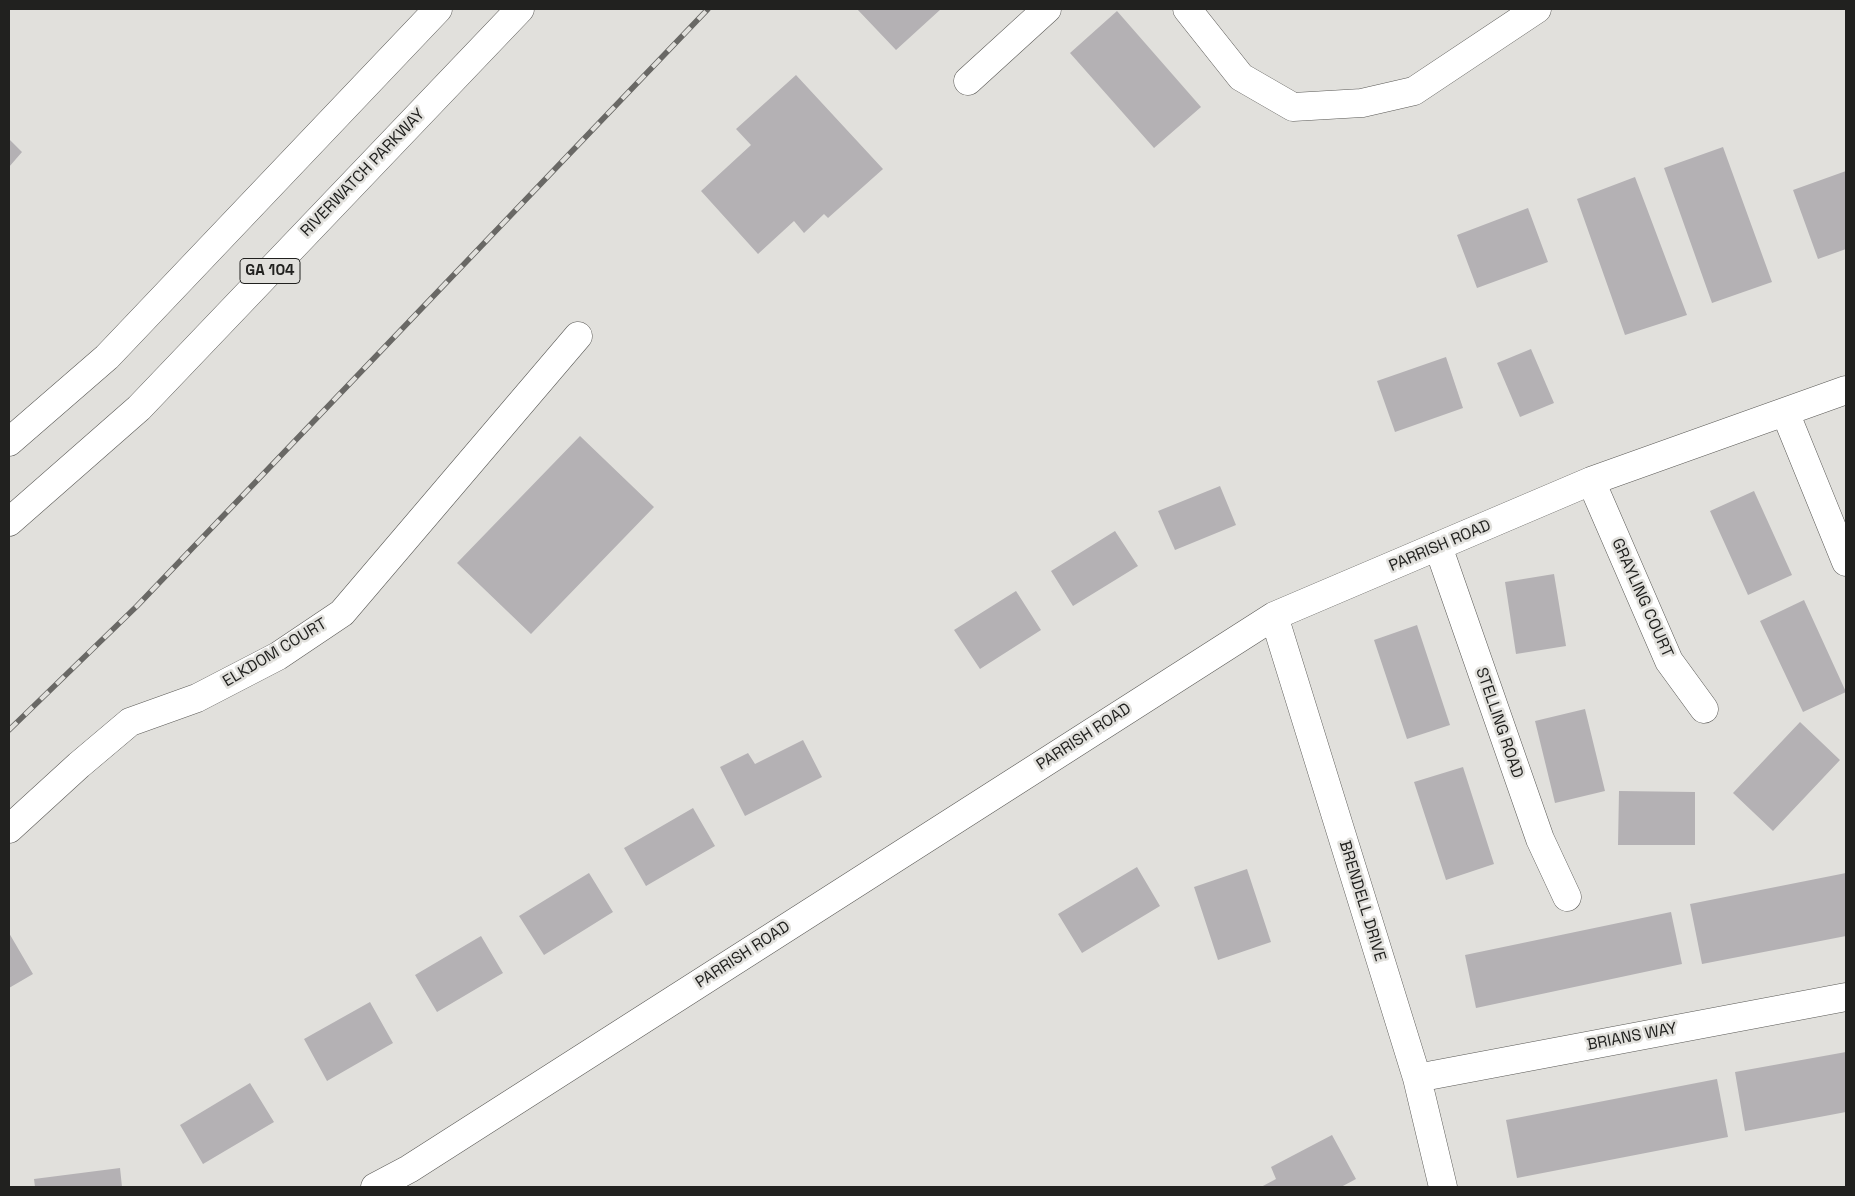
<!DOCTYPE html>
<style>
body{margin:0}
#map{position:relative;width:1855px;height:1196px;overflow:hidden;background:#e1e0dc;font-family:"Space Grotesk",sans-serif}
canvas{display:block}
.frame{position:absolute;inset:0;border:10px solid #21211f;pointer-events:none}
</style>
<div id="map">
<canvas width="1855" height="1196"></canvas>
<div class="frame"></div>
</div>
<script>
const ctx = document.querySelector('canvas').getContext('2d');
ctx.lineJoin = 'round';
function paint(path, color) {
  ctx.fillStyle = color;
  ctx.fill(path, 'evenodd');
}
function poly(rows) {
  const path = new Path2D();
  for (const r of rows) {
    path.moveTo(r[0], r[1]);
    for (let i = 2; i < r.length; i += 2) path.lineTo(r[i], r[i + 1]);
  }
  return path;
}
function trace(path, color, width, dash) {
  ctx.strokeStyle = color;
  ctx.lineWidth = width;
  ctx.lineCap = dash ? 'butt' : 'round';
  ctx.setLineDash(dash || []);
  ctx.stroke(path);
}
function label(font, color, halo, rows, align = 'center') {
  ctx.font = font + ' "Space Grotesk",sans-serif';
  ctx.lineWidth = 5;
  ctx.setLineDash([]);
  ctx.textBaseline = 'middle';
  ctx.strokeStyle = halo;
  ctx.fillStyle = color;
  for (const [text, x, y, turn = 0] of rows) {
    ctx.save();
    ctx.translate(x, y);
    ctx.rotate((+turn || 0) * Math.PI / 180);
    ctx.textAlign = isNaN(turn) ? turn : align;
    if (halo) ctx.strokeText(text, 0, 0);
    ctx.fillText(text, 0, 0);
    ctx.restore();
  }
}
paint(poly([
 [857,9,941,9,896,50],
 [1117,11,1201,107,1154,148,1070,53],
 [796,75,883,169,828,218,824,214,804,233,794,221,758,254,701,191,751,145,736,129],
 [9,139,22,152,9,167],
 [1723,147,1772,282,1712,303,1664,168],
 [1846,171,1846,249,1818,259,1793,190],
 [1635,177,1687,315,1625,335,1577,199],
 [1528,208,1548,262,1477,288,1457,235],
 [1531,349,1554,403,1520,417,1497,363],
 [1446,357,1463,408,1395,432,1377,381],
 [580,436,654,507,531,634,457,563],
 [1220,486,1236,525,1175,550,1158,511],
 [1754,491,1792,575,1748,595,1710,511],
 [1115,531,1138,566,1073,606,1051,571],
 [1554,574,1566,646,1516,654,1505,582],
 [1016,591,1041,630,980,669,954,630],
 [1804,600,1846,692,1803,712,1760,621],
 [1417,625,1450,725,1407,739,1374,640],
 [1585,709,1605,791,1555,803,1535,721],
 [1800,722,1840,760,1773,831,1733,793],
 [803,740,822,777,745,816,720,767,748,753,755,764],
 [1463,767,1494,864,1446,880,1414,782],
 [1619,791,1695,792,1695,845,1618,845],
 [693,808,715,846,646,886,624,848],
 [1137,867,1160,906,1082,953,1058,914],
 [1247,869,1271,942,1218,960,1194,887],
 [589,873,613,912,544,955,519,916],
 [1846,873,1846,936,1702,964,1690,904],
 [1671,912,1682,964,1476,1008,1465,955],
 [9,933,33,974,9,988],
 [481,936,503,973,437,1012,415,975],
 [370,1002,393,1043,327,1081,304,1039],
 [1846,1052,1846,1112,1745,1131,1735,1072],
 [1717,1079,1728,1137,1517,1178,1506,1120],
 [250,1083,274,1122,203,1164,180,1125],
 [1332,1135,1356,1179,1341,1187,1261,1187,1276,1179,1271,1167],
 [120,1168,122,1187,35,1187,34,1179]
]), '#b4b1b4');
const minor = poly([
 [1187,9,1241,77,1293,107,1362,103,1414,91,1537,9],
 [968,81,1047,9],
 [1785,412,1846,562],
 [1591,481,1669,661,1704,709],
 [1438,546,1540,839,1567,897],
 [1274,616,1417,1078,1443,1187],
 [9,829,79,765,130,722,197,698,278,656,342,613,578,336],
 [1417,1078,1846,997],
 [375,1187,409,1169,1274,616,1591,481,1846,390]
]);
const primary = poly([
 [9,442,107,357,438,9],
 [9,522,139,408,520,9]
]);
trace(minor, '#5a5956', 29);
trace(primary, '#5a5956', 29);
trace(minor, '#fff', 28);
trace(primary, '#fff', 28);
const rail = poly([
 [9,730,137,606,708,9]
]);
trace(rail, '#696865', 5.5);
trace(rail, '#e1e0dc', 4, [11]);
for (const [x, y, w] of [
 [270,271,60]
]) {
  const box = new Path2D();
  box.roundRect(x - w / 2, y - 12.5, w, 25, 4);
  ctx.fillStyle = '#e1e0dc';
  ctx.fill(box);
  trace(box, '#21211f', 1);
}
label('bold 15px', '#21211f', null, [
 ["GA 104",270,271]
]);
label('16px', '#21211f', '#e1e0dc', [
 ["RIVERWATCH PARKWAY",363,173,-46],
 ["PARRISH ROAD",1440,546,-23],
 ["GRAYLING COURT",1642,598,66],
 ["ELKDOM COURT",275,653,-31],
 ["STELLING ROAD",1499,723,71],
 ["PARRISH ROAD",1084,737,-33],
 ["BRENDELL DRIVE",1362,901,73],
 ["PARRISH ROAD",743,955,-33],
 ["BRIANS WAY",1632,1037,-11]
]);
</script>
